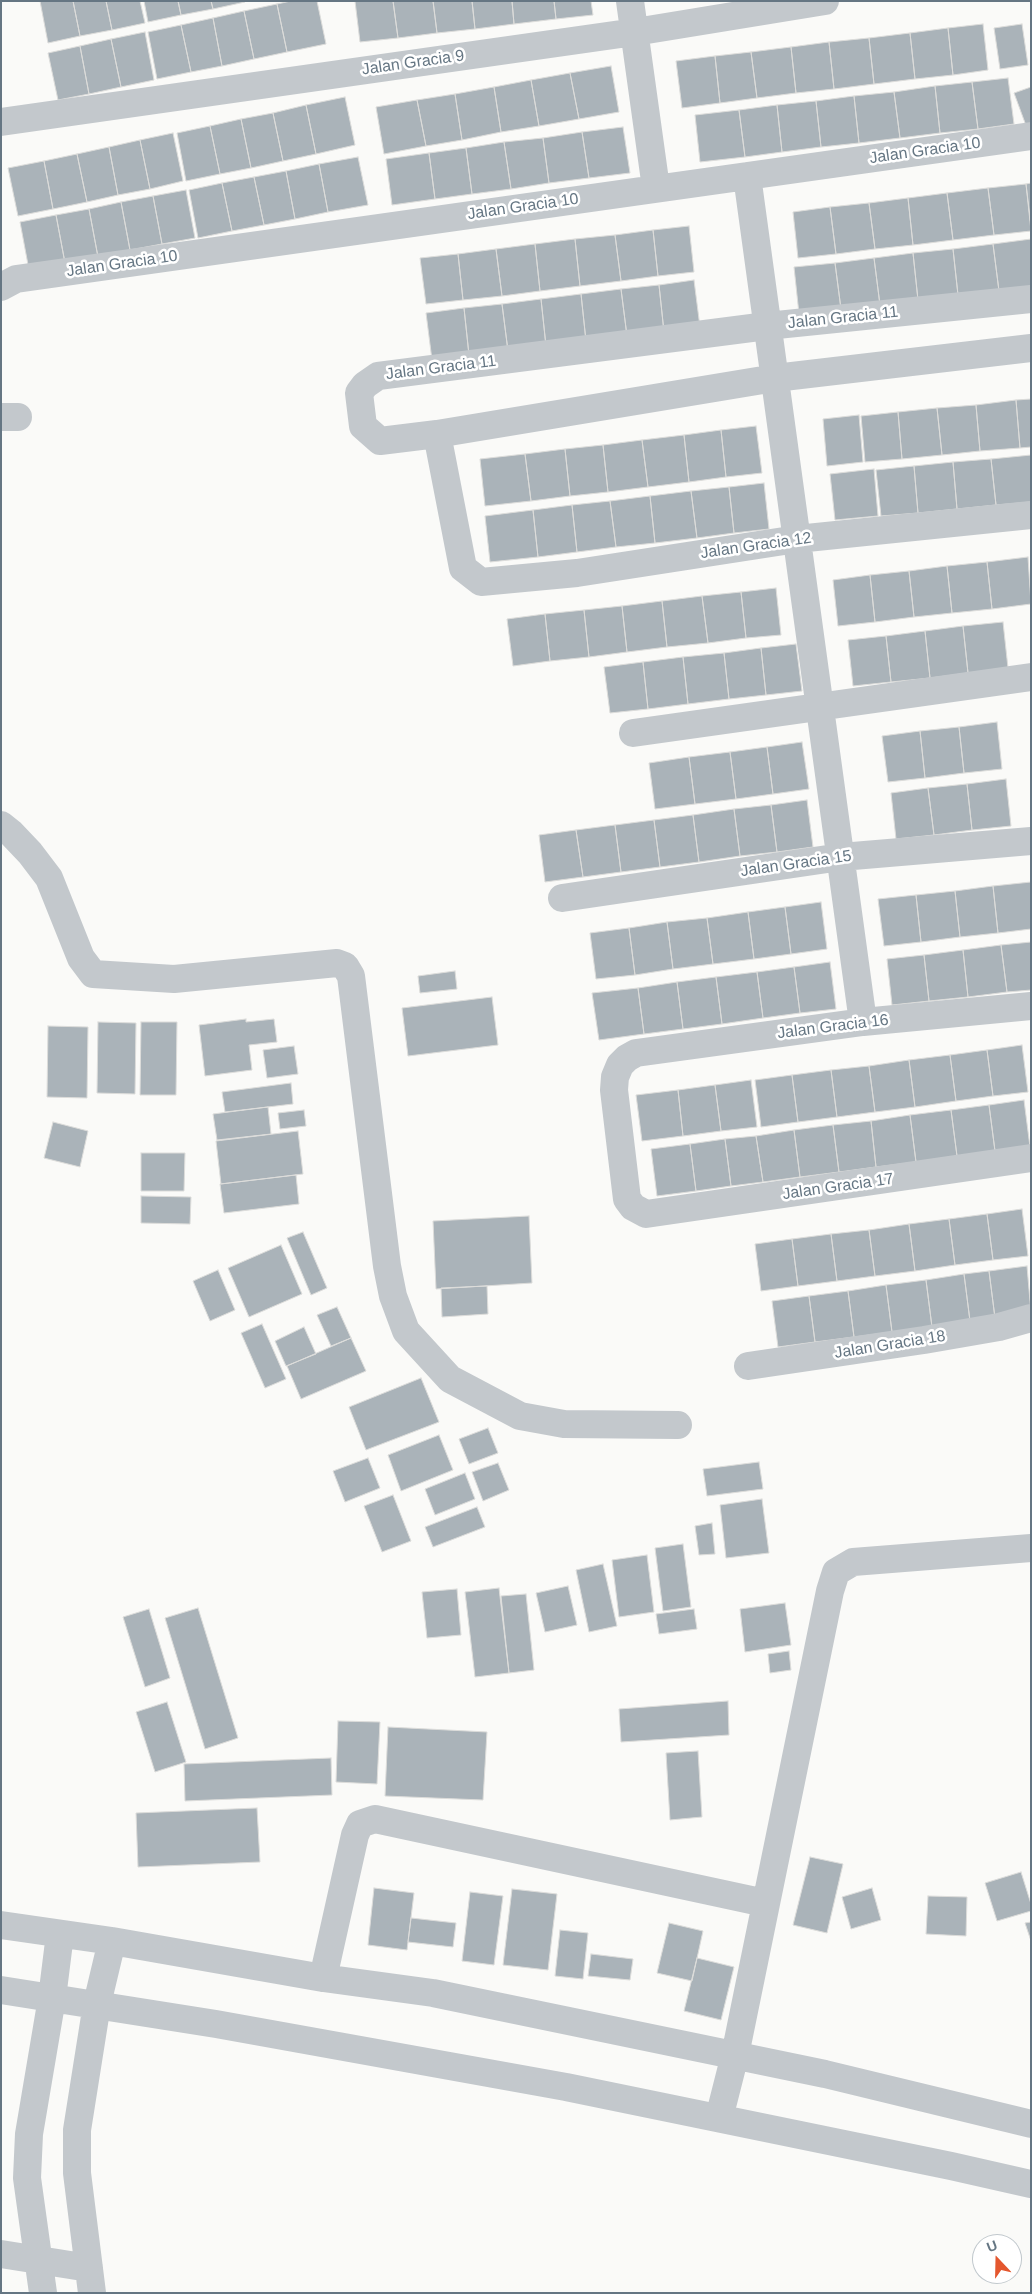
<!DOCTYPE html>
<style>
body{margin:0}
#map{position:relative;width:1032px;height:2294px;overflow:hidden;background:#fafaf8;font-family:Helvetica,sans-serif}
canvas{display:block}
.frame{position:absolute;inset:0;border:2px solid #657683;pointer-events:none}
.north{position:absolute;left:972px;top:2234px;width:50px;height:50px;box-sizing:border-box;background:#fff;border:1px solid #c1c8cd;border-radius:50%;rotate:339deg;font-size:14px;font-weight:700;line-height:20px;text-align:center;color:#657683}
.north::after{content:'';display:block;margin:auto;width:18px;height:22px;background:#e4572e;clip-path:polygon(50% 0,100% 100%,50% 72%,0 100%)}
</style>
<div id="map">
<canvas width="1032" height="2294"></canvas>
<div class="frame"></div>
<div class="north">U</div>
</div>
<script>
const ctx = document.querySelector('canvas').getContext('2d');
ctx.lineJoin = 'round';
function paint(path, color) {
  ctx.fillStyle = color;
  ctx.fill(path, 'evenodd');
}
function poly(rows) {
  const path = new Path2D();
  for (const r of rows) {
    path.moveTo(r[0], r[1]);
    for (let i = 2; i < r.length; i += 2) path.lineTo(r[i], r[i + 1]);
  }
  return path;
}
function trace(path, color, width, dash) {
  ctx.strokeStyle = color;
  ctx.lineWidth = width;
  ctx.lineCap = dash ? 'butt' : 'round';
  ctx.setLineDash(dash || []);
  ctx.stroke(path);
}
function label(font, color, halo, rows, align = 'center') {
  ctx.font = font + ' Helvetica,sans-serif';
  ctx.lineWidth = 5;
  ctx.setLineDash([]);
  ctx.textBaseline = 'middle';
  ctx.strokeStyle = halo;
  ctx.fillStyle = color;
  for (const [text, x, y, turn = 0] of rows) {
    ctx.save();
    ctx.translate(x, y);
    ctx.rotate((+turn || 0) * Math.PI / 180);
    ctx.textAlign = isNaN(turn) ? turn : align;
    if (halo) ctx.strokeText(text, 0, 0);
    ctx.fillText(text, 0, 0);
    ctx.restore();
  }
}
const building = poly([
 [40,1,73,1,80,36,48,43,40,1],
 [73,1,106,1,112,30,80,36,73,1],
 [106,1,140,1,145,23,112,30,106,1],
 [144,1,178,1,181,15,148,22,144,1],
 [178,1,211,1,213,9,181,15,178,1],
 [211,1,245,1,245,2,213,9,211,1],
 [291,1,317,1,326,44,287,52,277,4,291,1],
 [355,1,393,1,398,38,360,42,355,1],
 [393,1,433,1,437,33,398,38,393,1],
 [433,1,472,1,475,29,437,33,433,1],
 [472,1,512,1,514,24,475,29,472,1],
 [512,1,554,1,556,19,514,24,512,1],
 [554,1,591,1,593,15,556,19,554,1],
 [277,4,287,52,254,59,244,11,277,4],
 [244,11,254,59,222,66,213,18,244,11],
 [213,18,222,66,191,72,181,25,213,18],
 [983,24,988,70,953,75,948,28,983,24],
 [1022,24,1028,65,1000,69,994,28,1022,24],
 [181,25,191,72,157,79,148,32,181,25],
 [948,28,953,75,915,79,910,33,948,28],
 [145,32,154,80,121,87,111,39,145,32],
 [910,33,915,79,874,84,869,38,910,33],
 [869,38,874,84,834,89,829,42,869,38],
 [111,39,121,87,89,94,80,46,111,39],
 [829,42,834,89,796,93,791,47,829,42],
 [80,46,89,94,58,100,48,53,80,46],
 [791,47,796,93,757,98,751,52,791,47],
 [751,52,757,98,720,103,715,56,751,52],
 [715,56,720,103,682,108,676,61,715,56],
 [611,66,619,112,579,119,570,73,611,66],
 [570,73,579,119,539,126,531,80,570,73],
 [1008,78,1014,124,978,129,972,82,1008,78],
 [531,80,539,126,501,132,494,87,531,80],
 [972,82,978,129,940,133,935,86,972,82],
 [935,86,940,133,900,138,894,92,935,86],
 [494,87,501,132,462,140,455,94,494,87],
 [1031,87,1031,130,1028,131,1014,93,1031,87],
 [894,92,900,138,859,143,854,96,894,92],
 [455,94,462,140,426,146,417,100,455,94],
 [854,96,859,143,821,147,816,101,854,96],
 [345,97,355,145,316,154,306,105,345,97],
 [417,100,426,146,384,154,376,107,417,100],
 [816,101,821,147,782,152,777,105,816,101],
 [306,105,316,154,283,161,273,113,306,105],
 [777,105,782,152,745,157,739,110,777,105],
 [739,110,745,157,700,162,695,115,739,110],
 [273,113,283,161,251,168,241,119,273,113],
 [241,119,251,168,220,174,210,126,241,119],
 [210,126,220,174,186,181,177,133,210,126],
 [623,127,630,173,589,178,582,132,623,127],
 [582,132,589,178,549,183,543,138,582,132],
 [173,133,183,181,150,189,140,140,173,133],
 [543,138,549,183,511,189,504,142,543,138],
 [140,140,150,189,118,195,109,147,140,140],
 [504,142,511,189,472,194,466,148,504,142],
 [109,147,118,195,87,202,77,154,109,147],
 [466,148,472,194,435,199,429,153,466,148],
 [429,153,435,199,392,205,386,159,429,153],
 [77,154,87,202,53,209,44,161,77,154],
 [358,157,368,205,328,212,319,164,358,157],
 [44,161,53,209,18,216,8,168,44,161],
 [319,164,328,212,295,219,286,171,319,164],
 [286,171,295,219,264,225,254,177,286,171],
 [254,177,264,225,232,231,222,183,254,177],
 [222,183,232,231,198,238,189,190,222,183],
 [1031,183,1031,226,1026,184,1031,183],
 [1026,184,1031,231,994,235,988,188,1026,184],
 [988,188,994,235,953,240,947,193,988,188],
 [186,190,195,238,162,244,153,196,186,190],
 [947,193,953,240,913,245,908,198,947,193],
 [153,196,162,244,130,250,121,202,153,196],
 [908,198,913,245,875,249,869,203,908,198],
 [121,202,130,250,98,257,89,209,121,202],
 [869,203,875,249,836,254,830,207,869,203],
 [830,207,836,254,798,258,793,212,830,207],
 [89,209,98,257,65,263,56,215,89,209],
 [56,215,65,263,29,270,20,222,56,215],
 [689,226,694,272,658,276,653,230,689,226],
 [653,230,658,276,621,281,615,235,653,230],
 [615,235,621,281,580,286,575,239,615,235],
 [575,239,580,286,540,291,535,244,575,239],
 [1031,239,1031,287,999,291,993,244,1031,239],
 [535,244,540,291,502,296,496,249,535,244],
 [993,244,999,291,958,295,953,249,993,244],
 [496,249,502,296,463,300,458,254,496,249],
 [953,249,958,295,918,300,913,253,953,249],
 [913,253,918,300,880,305,874,258,913,253],
 [458,254,463,300,426,304,420,258,458,254],
 [874,258,880,305,841,309,835,263,874,258],
 [835,263,841,309,799,314,794,267,835,263],
 [694,280,700,327,664,332,659,285,694,280],
 [659,285,664,332,627,336,621,289,659,285],
 [621,289,627,336,586,341,581,294,621,289],
 [581,294,586,341,546,346,541,299,581,294],
 [541,299,546,346,508,351,502,304,541,299],
 [502,304,508,351,469,355,464,308,502,304],
 [464,308,469,355,432,360,426,313,464,308],
 [1031,399,1031,447,1020,448,1016,400,1031,399],
 [1016,400,1020,448,980,451,976,405,1016,400],
 [976,405,980,451,942,455,937,408,976,405],
 [937,408,942,455,902,459,898,412,937,408],
 [898,412,902,459,865,462,861,416,898,412],
 [859,415,863,462,827,466,823,419,859,415],
 [756,426,762,473,726,477,721,430,756,426],
 [721,430,726,477,689,482,684,435,721,430],
 [684,435,689,482,648,487,642,440,684,435],
 [642,440,648,487,608,492,603,445,642,440],
 [603,445,608,492,570,496,565,449,603,445],
 [565,449,570,496,531,501,525,454,565,449],
 [525,454,531,501,485,506,480,459,525,454],
 [1031,455,1031,502,996,505,991,459,1031,455],
 [991,459,996,505,957,509,953,462,991,459],
 [953,462,957,509,918,513,914,466,953,462],
 [914,466,918,513,881,516,876,470,914,466],
 [874,469,878,516,835,520,830,474,874,469],
 [764,483,769,529,734,533,729,487,764,483],
 [729,487,734,533,697,538,691,491,729,487],
 [691,491,697,538,655,543,650,496,691,491],
 [650,496,655,543,616,547,610,501,650,496],
 [610,501,616,547,577,552,572,505,610,501],
 [572,505,577,552,538,557,533,510,572,505],
 [533,510,538,557,490,562,485,516,533,510],
 [1028,557,1031,604,992,609,987,562,1028,557],
 [987,562,992,609,952,613,947,566,987,562],
 [947,566,952,613,914,617,909,571,947,566],
 [909,571,914,617,875,622,870,575,909,571],
 [870,575,875,622,838,626,833,580,870,575],
 [776,588,781,635,746,638,741,592,776,588],
 [741,592,746,638,708,643,702,596,741,592],
 [702,596,708,643,667,647,662,601,702,596],
 [662,601,667,647,627,652,622,606,662,601],
 [622,606,627,652,589,657,584,610,622,606],
 [584,610,589,657,550,661,545,614,584,610],
 [545,614,550,661,513,666,507,619,545,614],
 [1003,622,1008,668,968,673,963,626,1003,622],
 [963,626,968,673,930,678,925,631,963,626],
 [925,631,930,678,891,682,886,636,925,631],
 [886,636,891,682,853,686,848,640,886,636],
 [796,644,802,691,766,695,761,648,796,644],
 [761,648,766,695,729,699,724,653,761,648],
 [724,653,729,699,688,704,683,657,724,653],
 [683,657,688,704,648,709,643,662,683,657],
 [643,662,648,709,610,713,604,667,643,662],
 [997,722,1002,769,964,773,959,727,997,722],
 [959,727,964,773,925,778,920,731,959,727],
 [920,731,925,778,888,782,882,736,920,731],
 [802,742,809,789,773,794,767,747,802,742],
 [767,747,773,794,736,799,730,752,767,747],
 [730,752,736,799,695,804,689,757,730,752],
 [689,757,695,804,655,809,649,763,689,757],
 [1006,779,1011,826,972,830,967,784,1006,779],
 [967,784,972,830,934,835,928,788,967,784],
 [928,788,934,835,896,839,891,793,928,788],
 [807,800,813,847,777,852,771,805,807,800],
 [771,805,777,852,740,856,734,809,771,805],
 [734,809,740,856,699,862,693,815,734,809],
 [693,815,699,862,660,867,654,820,693,815],
 [654,820,660,867,621,872,615,825,654,820],
 [615,825,621,872,583,877,576,830,615,825],
 [576,830,583,877,545,882,539,835,576,830],
 [1031,882,1031,929,998,933,993,886,1031,882],
 [993,886,998,933,960,937,955,891,993,886],
 [955,891,960,937,921,942,916,895,955,891],
 [916,895,921,942,884,946,878,899,916,895],
 [821,902,827,949,791,954,785,907,821,902],
 [785,907,791,954,754,959,748,912,785,907],
 [748,912,754,959,713,964,707,918,748,912],
 [707,918,713,964,673,969,667,922,707,918],
 [667,922,673,969,635,975,629,928,667,922],
 [629,928,635,975,596,979,590,933,629,928],
 [1031,942,1031,990,1007,992,1001,945,1031,942],
 [1001,945,1007,992,968,997,963,950,1001,945],
 [963,950,968,997,929,1001,924,955,963,950],
 [924,955,929,1001,892,1005,887,959,924,955],
 [830,962,836,1009,800,1013,794,967,830,962],
 [794,967,800,1013,763,1018,757,972,794,967],
 [455,971,457,989,420,993,418,976,455,971],
 [757,972,763,1018,722,1024,716,977,757,972],
 [716,977,722,1024,683,1029,677,982,716,977],
 [677,982,683,1029,644,1034,638,988,677,982],
 [638,988,644,1034,599,1040,592,993,638,988],
 [492,997,498,1045,408,1056,402,1008,492,997],
 [246,1019,246,1022,274,1019,277,1042,249,1045,252,1070,205,1076,199,1025,246,1019],
 [98,1022,136,1023,135,1094,97,1093,98,1022],
 [141,1022,177,1022,176,1095,140,1095,141,1022],
 [48,1026,88,1027,87,1098,47,1097,48,1026],
 [1022,1045,1028,1092,993,1096,987,1050,1022,1045],
 [294,1046,298,1074,267,1078,263,1050,294,1046],
 [987,1050,993,1096,956,1101,950,1055,987,1050],
 [950,1055,956,1101,915,1107,909,1060,950,1055],
 [909,1060,915,1107,875,1112,869,1066,909,1060],
 [869,1066,875,1112,837,1117,831,1070,869,1066],
 [831,1070,837,1117,798,1122,792,1075,831,1070],
 [792,1075,798,1122,761,1127,755,1080,792,1075],
 [751,1080,757,1127,721,1131,715,1085,751,1080],
 [291,1083,293,1104,225,1112,222,1092,291,1083],
 [715,1085,721,1131,683,1136,678,1090,715,1085],
 [678,1090,683,1136,642,1141,636,1095,678,1090],
 [1024,1100,1030,1147,995,1151,989,1105,1024,1100],
 [989,1105,995,1151,957,1156,951,1110,989,1105],
 [268,1107,271,1134,217,1140,213,1114,268,1107],
 [304,1110,306,1126,280,1129,278,1113,304,1110],
 [951,1110,957,1156,916,1162,910,1115,951,1110],
 [910,1115,916,1162,876,1167,871,1121,910,1115],
 [871,1121,876,1167,839,1172,833,1125,871,1121],
 [53,1122,88,1131,80,1167,44,1158,53,1122],
 [833,1125,839,1172,800,1177,794,1130,833,1125],
 [794,1130,800,1177,763,1182,756,1136,794,1130],
 [298,1131,303,1174,221,1184,216,1141,298,1131],
 [756,1136,763,1182,731,1186,725,1139,756,1136],
 [725,1139,731,1186,696,1191,690,1144,725,1139],
 [690,1144,696,1191,657,1196,651,1149,690,1144],
 [141,1153,185,1153,184,1191,141,1191,141,1153],
 [296,1175,299,1204,224,1213,220,1184,296,1175],
 [141,1196,191,1197,190,1224,141,1223,141,1196],
 [1022,1209,1028,1256,993,1260,987,1214,1022,1209],
 [987,1214,993,1260,955,1265,949,1219,987,1214],
 [529,1216,532,1283,436,1289,433,1221,529,1216],
 [949,1219,955,1265,915,1271,909,1224,949,1219],
 [909,1224,915,1271,875,1276,869,1230,909,1224],
 [869,1230,875,1276,837,1281,831,1234,869,1230],
 [303,1232,327,1288,311,1295,287,1238,303,1232],
 [831,1234,837,1281,798,1286,792,1239,831,1234],
 [792,1239,798,1286,761,1291,755,1244,792,1239],
 [281,1245,302,1294,249,1317,228,1268,281,1245],
 [1027,1266,1031,1313,995,1318,989,1271,1027,1266],
 [218,1270,235,1310,210,1321,193,1281,218,1270],
 [989,1271,995,1318,970,1321,964,1274,989,1271],
 [964,1274,970,1321,932,1327,926,1280,964,1274],
 [926,1280,932,1327,892,1332,886,1285,926,1280],
 [886,1285,892,1332,854,1337,848,1291,886,1285],
 [487,1286,488,1314,442,1317,441,1288,487,1286],
 [848,1291,854,1337,815,1342,809,1296,848,1291],
 [809,1296,815,1342,778,1347,772,1301,809,1296],
 [337,1307,351,1338,331,1346,317,1315,337,1307],
 [262,1324,286,1379,265,1388,241,1333,262,1324],
 [304,1327,316,1354,286,1366,275,1341,304,1327],
 [351,1338,366,1371,301,1399,287,1366,351,1338],
 [421,1378,439,1422,366,1450,349,1407,421,1378],
 [488,1428,498,1453,469,1464,459,1439,488,1428],
 [439,1435,453,1470,401,1491,388,1455,439,1435],
 [368,1458,380,1488,345,1502,333,1471,368,1458],
 [759,1462,763,1489,707,1496,703,1469,759,1462],
 [498,1463,509,1490,483,1501,472,1472,498,1463],
 [465,1473,475,1499,435,1515,425,1489,465,1473],
 [393,1495,411,1541,382,1552,364,1506,393,1495],
 [762,1499,769,1553,726,1558,720,1505,762,1499],
 [477,1507,485,1527,433,1547,425,1527,477,1507],
 [712,1523,715,1554,699,1555,695,1526,712,1523],
 [683,1544,691,1607,663,1611,655,1548,683,1544],
 [647,1555,654,1612,619,1617,612,1560,647,1555],
 [603,1564,617,1626,589,1632,576,1570,603,1564],
 [568,1586,577,1625,545,1632,536,1593,568,1586],
 [499,1588,509,1673,475,1677,465,1592,499,1588],
 [457,1589,461,1635,427,1638,422,1592,457,1589],
 [526,1594,534,1670,509,1673,501,1596,526,1594],
 [785,1603,791,1645,745,1652,740,1609,785,1603],
 [198,1608,238,1738,205,1749,165,1618,198,1608],
 [149,1609,170,1678,145,1687,123,1617,149,1609],
 [694,1609,697,1629,659,1634,656,1614,694,1609],
 [789,1651,791,1670,770,1673,768,1654,789,1651],
 [728,1701,729,1735,621,1742,619,1709,728,1701],
 [167,1702,186,1762,155,1772,136,1712,167,1702],
 [338,1721,380,1722,377,1784,336,1782,338,1721],
 [388,1727,487,1732,483,1800,385,1796,388,1727],
 [698,1751,702,1817,670,1820,666,1753,698,1751],
 [331,1758,332,1795,185,1801,184,1764,331,1758],
 [257,1808,260,1862,138,1867,136,1813,257,1808],
 [810,1857,843,1864,827,1933,793,1925,810,1857],
 [1021,1872,1031,1904,1031,1911,997,1921,985,1883,1021,1872],
 [374,1888,414,1893,407,1950,368,1945,374,1888],
 [872,1888,881,1920,851,1929,842,1897,872,1888],
 [512,1889,557,1894,548,1970,503,1965,512,1889],
 [470,1892,503,1896,494,1965,462,1961,470,1892],
 [928,1896,967,1897,966,1936,926,1934,928,1896],
 [411,1918,456,1923,453,1947,408,1942,411,1918],
 [1031,1922,1031,1941,1025,1923,1031,1922],
 [669,1923,703,1931,692,1981,657,1973,669,1923],
 [560,1930,588,1933,583,1979,555,1976,560,1930],
 [591,1954,633,1959,630,1980,588,1976,591,1954],
 [697,1958,734,1967,721,2020,684,2011,697,1958]
]);
paint(building, '#aab3b9');
trace(building, '#dcdcda', 1);
trace(poly([
 [630,1,656,188],
 [1,122,635,32,825,1],
 [747,176,863,1022],
 [1,287,16,279,1031,136],
 [1031,299,767,326,378,376,365,385,359,393,363,426,380,441,437,434,775,378,1031,348],
 [1,417,18,417],
 [437,434,463,568,481,582,577,573,797,539,1031,515],
 [633,733,1031,677],
 [1,825,11,833,30,853,49,878,81,958,93,974,174,979,337,963,345,966,351,976,387,1266,393,1296,406,1331,450,1379,520,1416,564,1424,678,1425],
 [562,898,841,857,1031,841],
 [1031,1006,863,1022,636,1053,627,1058,620,1065,615,1077,614,1090,627,1199,633,1207,646,1214,1031,1158],
 [748,1366,924,1340,999,1327,1031,1318],
 [1,1925,112,1941,323,1978,433,1993,825,2074,1031,2124],
 [323,1978,355,1835,360,1824,375,1819,765,1903],
 [1,1990,216,2024,566,2087,951,2166,1031,2184],
 [719,2118,735,2055,830,1591,836,1572,853,1562,1031,1548],
 [1,2254,89,2268],
 [43,2293,27,2178,29,2134,52,1998,60,1934],
 [92,2293,77,2173,77,2130,97,2004,112,1941]
]), '#c3c8cc', 28);
label('16px', '#657683', '#fff', [
 ["Jalan Gracia 9",413,63,-8],
 ["Jalan Gracia 10",925,151,-8],
 ["Jalan Gracia 10",523,207,-8],
 ["Jalan Gracia 10",122,264,-8],
 ["Jalan Gracia 11",843,318,-6],
 ["Jalan Gracia 11",441,368,-7],
 ["Jalan Gracia 12",756,546,-8],
 ["Jalan Gracia 15",796,864,-8],
 ["Jalan Gracia 16",833,1027,-7],
 ["Jalan Gracia 17",838,1187,-8],
 ["Jalan Gracia 18",890,1345,-9]
]);
</script>
